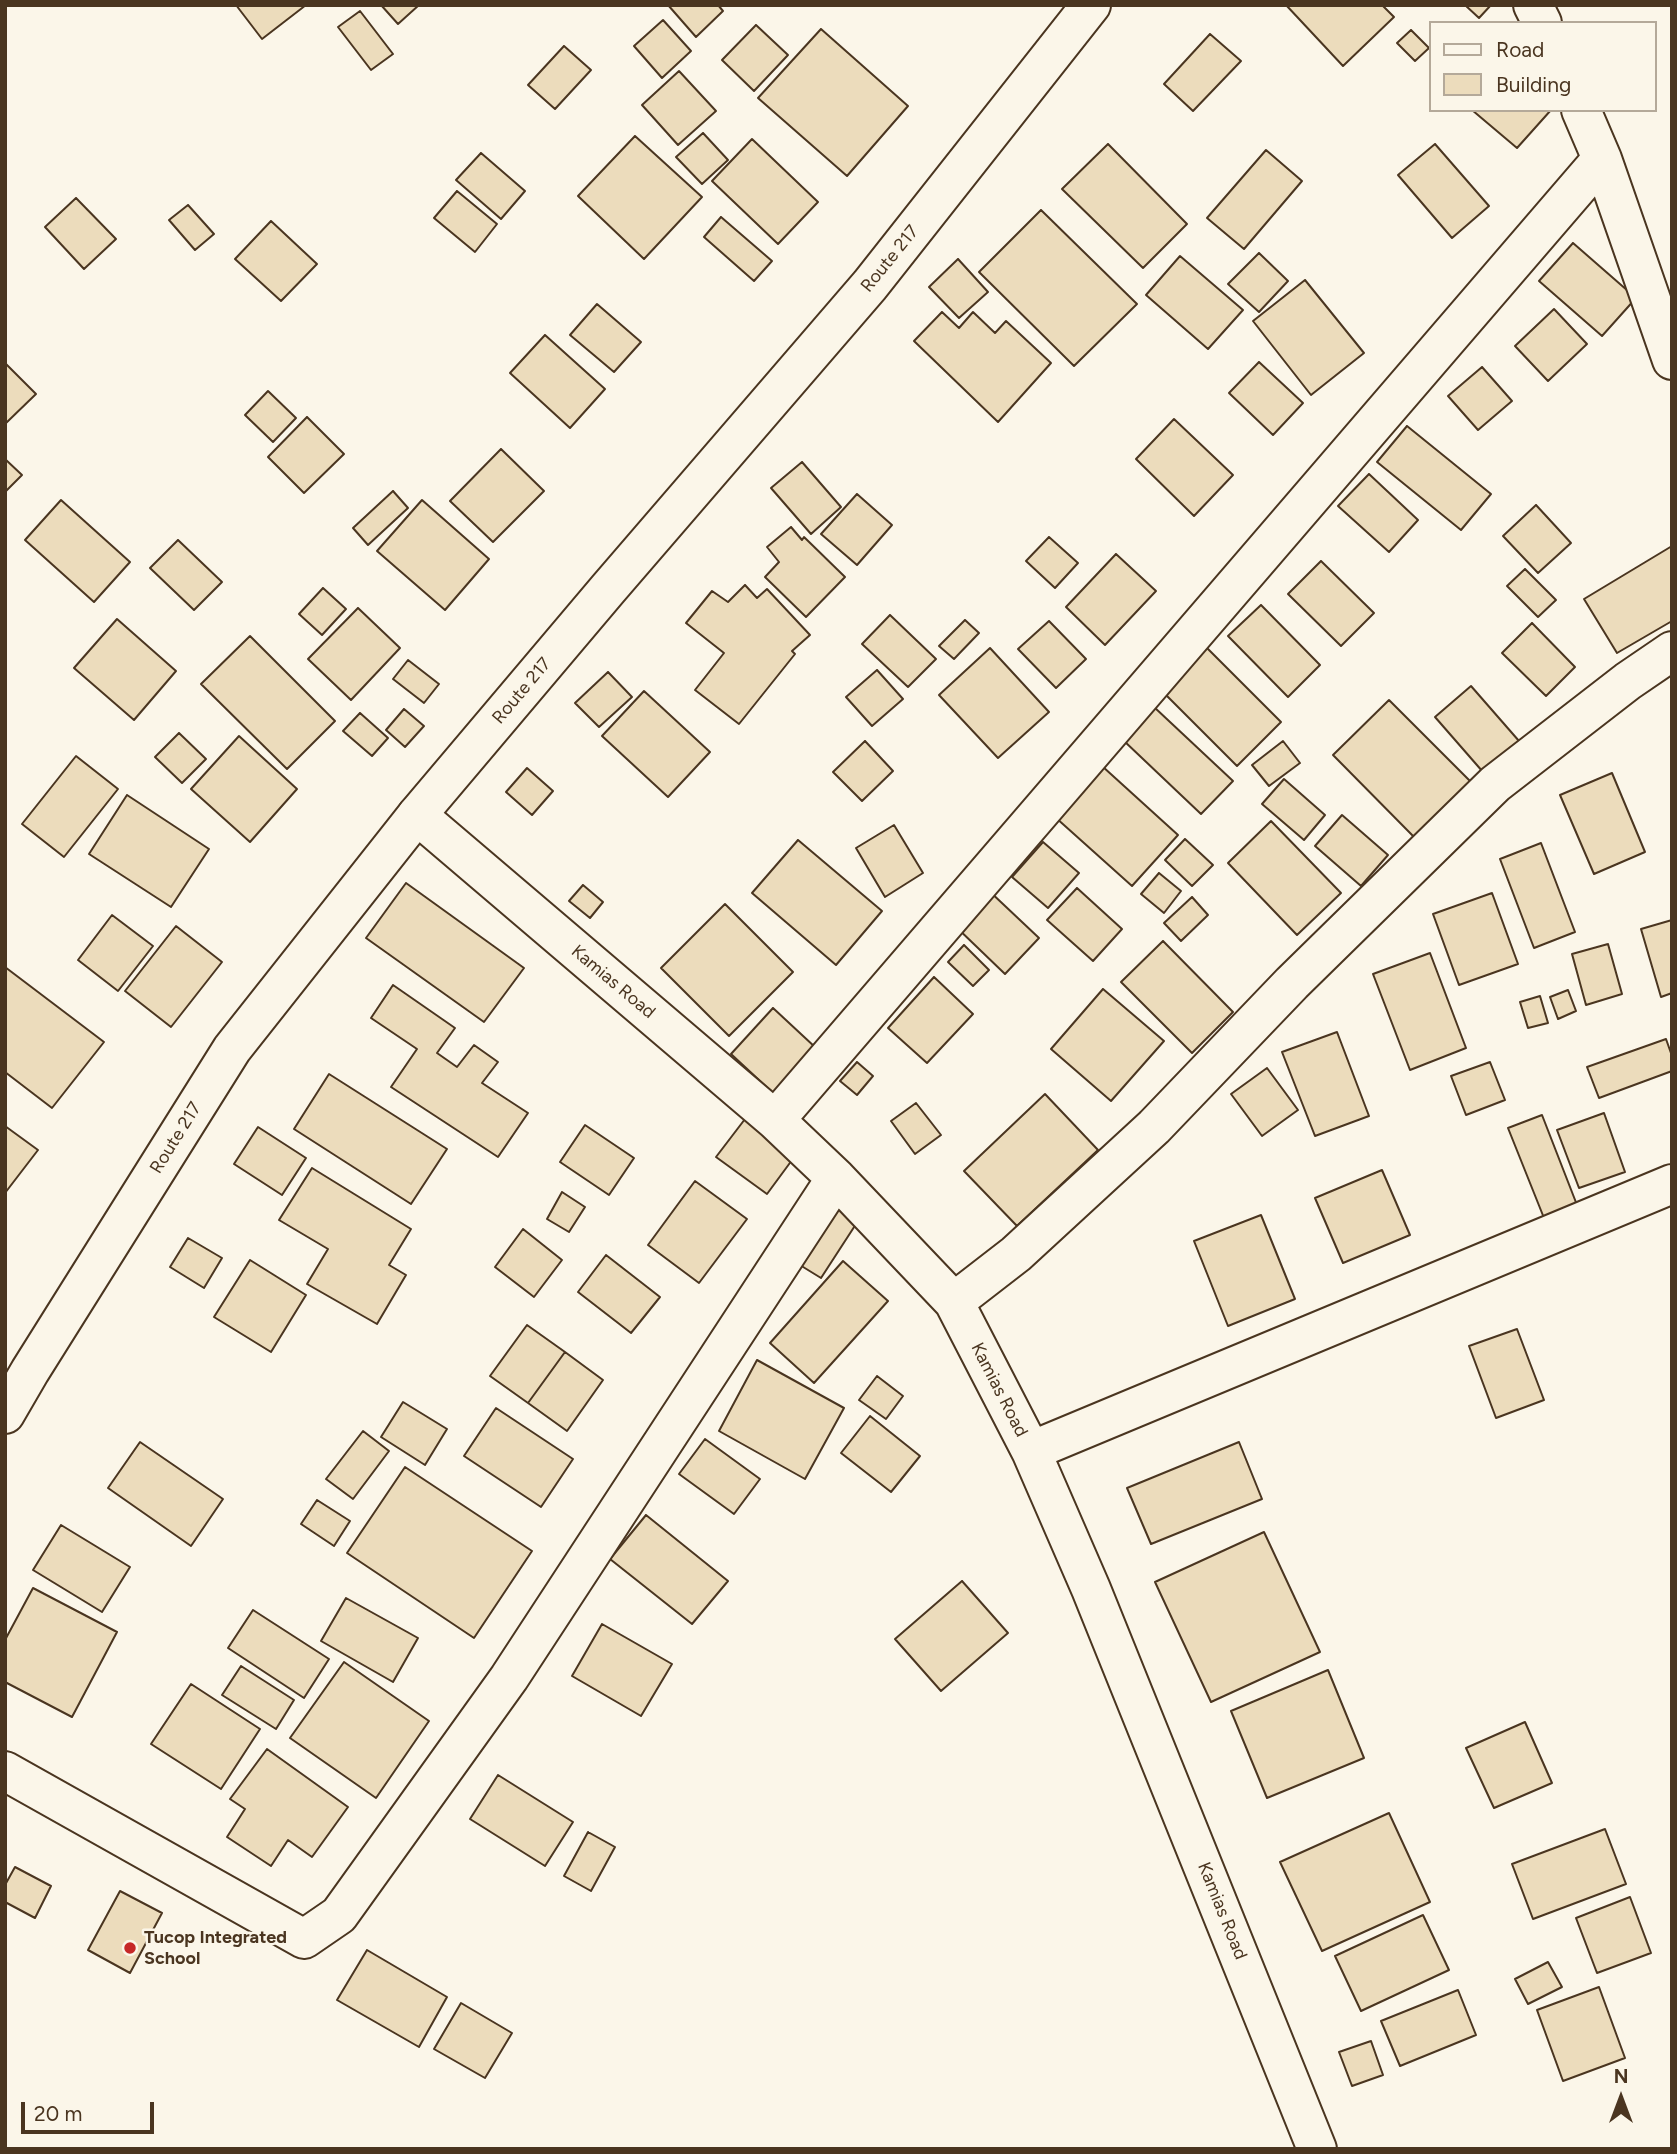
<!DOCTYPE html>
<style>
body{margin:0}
#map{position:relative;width:1677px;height:2154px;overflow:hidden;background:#fbf6e9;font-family:Figtree,sans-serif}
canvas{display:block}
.frame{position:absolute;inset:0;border:7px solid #4a3520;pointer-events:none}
.legend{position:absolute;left:1429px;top:21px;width:228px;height:91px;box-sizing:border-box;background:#fbf6e9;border:2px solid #b4a999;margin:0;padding:9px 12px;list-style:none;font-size:21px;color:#4a3520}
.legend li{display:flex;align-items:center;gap:14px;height:35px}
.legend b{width:35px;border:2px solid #b4a999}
.north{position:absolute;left:1586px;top:2063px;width:70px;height:70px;-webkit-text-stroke:5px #fbf6e9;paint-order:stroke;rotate:0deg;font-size:19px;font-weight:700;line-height:28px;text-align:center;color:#4a3520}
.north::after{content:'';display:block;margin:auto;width:24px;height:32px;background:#4a3520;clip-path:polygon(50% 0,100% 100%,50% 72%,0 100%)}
.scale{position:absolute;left:21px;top:2102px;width:133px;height:32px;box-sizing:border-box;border:4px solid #4a3520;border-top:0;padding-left:9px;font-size:21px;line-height:24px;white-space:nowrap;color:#4a3520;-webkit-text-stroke:5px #fbf6e9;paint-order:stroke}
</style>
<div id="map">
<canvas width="1677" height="2154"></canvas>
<div class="frame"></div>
<ul class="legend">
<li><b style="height:9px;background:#fbf6e9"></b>Road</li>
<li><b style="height:19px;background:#ecdcbc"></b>Building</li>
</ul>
<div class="north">N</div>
<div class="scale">20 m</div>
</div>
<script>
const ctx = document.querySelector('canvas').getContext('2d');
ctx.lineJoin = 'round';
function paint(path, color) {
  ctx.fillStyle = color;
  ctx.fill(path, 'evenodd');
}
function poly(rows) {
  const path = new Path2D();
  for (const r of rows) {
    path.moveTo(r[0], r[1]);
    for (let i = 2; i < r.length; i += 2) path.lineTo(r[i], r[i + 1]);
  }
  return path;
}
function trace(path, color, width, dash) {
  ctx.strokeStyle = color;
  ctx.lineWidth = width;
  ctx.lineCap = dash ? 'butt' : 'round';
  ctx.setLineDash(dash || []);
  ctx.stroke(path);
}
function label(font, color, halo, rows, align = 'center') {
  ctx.font = font + ' Figtree,sans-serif';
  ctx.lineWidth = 5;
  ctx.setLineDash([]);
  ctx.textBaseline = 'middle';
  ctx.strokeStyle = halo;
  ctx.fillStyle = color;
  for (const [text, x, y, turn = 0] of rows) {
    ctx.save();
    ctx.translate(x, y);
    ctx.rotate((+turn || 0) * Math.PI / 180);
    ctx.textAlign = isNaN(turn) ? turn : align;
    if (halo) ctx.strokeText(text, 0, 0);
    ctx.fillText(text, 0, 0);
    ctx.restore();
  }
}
const building = poly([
 [236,5,306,5,262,39,236,5],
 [381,5,419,5,398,24,381,5],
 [668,5,718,5,723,11,696,37,668,5],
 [1286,5,1382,5,1394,17,1343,66,1286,5],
 [1465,5,1491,5,1479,18,1465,5],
 [360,11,393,54,371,70,338,27,360,11],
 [663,20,691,51,662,78,634,46,663,20],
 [756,25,788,55,754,91,722,60,756,25],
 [821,29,908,106,847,176,758,98,821,29],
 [1411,30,1429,48,1415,61,1397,43,1411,30],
 [1210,34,1241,61,1193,111,1164,84,1210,34],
 [564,46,591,70,555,109,528,85,564,46],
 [679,71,716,111,678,145,642,105,679,71],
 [1472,110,1551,110,1517,148,1472,110],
 [703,133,728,160,702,184,676,157,703,133],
 [635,136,702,197,644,259,578,196,635,136],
 [752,139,818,202,778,244,712,181,752,139],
 [1108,144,1187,224,1143,268,1062,189,1108,144],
 [1435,144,1489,206,1452,238,1398,175,1435,144],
 [1266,150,1302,181,1244,249,1207,218,1266,150],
 [481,153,525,191,501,219,456,180,481,153],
 [457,191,497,224,475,252,434,218,457,191],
 [76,198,116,239,84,269,45,227,76,198],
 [188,205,214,234,195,250,169,220,188,205],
 [1041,210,1137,304,1074,366,979,272,1041,210],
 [721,217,772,261,754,281,704,237,721,217],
 [271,221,317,264,281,301,235,259,271,221],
 [1573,243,1636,298,1602,336,1539,281,1573,243],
 [1259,253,1288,281,1259,312,1228,284,1259,253],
 [1180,256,1243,310,1208,349,1146,295,1180,256],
 [958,259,988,292,959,318,929,287,958,259],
 [1305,280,1364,353,1311,395,1253,321,1305,280],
 [597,304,641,342,614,372,570,335,597,304],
 [1554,309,1587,344,1548,381,1515,346,1554,309],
 [942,312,959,328,973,312,995,333,1006,321,1051,363,998,422,914,341,942,312],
 [545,335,605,389,570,428,510,373,545,335],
 [1259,362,1303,403,1273,435,1229,393,1259,362],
 [5,363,36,394,5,424,5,363],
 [1482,367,1512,401,1478,430,1448,396,1482,367],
 [268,391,296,418,273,442,245,415,268,391],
 [307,417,344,454,304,493,268,457,307,417],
 [1174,419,1233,475,1194,516,1136,459,1174,419],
 [1407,426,1491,494,1461,530,1377,462,1407,426],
 [501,449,544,491,493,542,450,501,501,449],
 [5,459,22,475,5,492,5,459],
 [802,462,841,507,811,534,771,488,802,462],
 [1369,474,1418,520,1389,552,1338,506,1369,474],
 [393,491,408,508,368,545,353,528,393,491],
 [857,494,892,525,857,565,821,534,857,494],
 [61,500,130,562,94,602,25,540,61,500],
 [422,500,489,559,445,610,377,551,422,500],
 [1536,505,1571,543,1538,573,1503,536,1536,505],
 [791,527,802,540,804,537,845,577,806,617,765,577,779,562,767,547,791,527],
 [1049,537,1078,563,1055,588,1026,561,1049,537],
 [178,540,222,582,194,610,150,568,178,540],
 [1672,546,1672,621,1617,653,1584,599,1672,546],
 [1116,554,1156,591,1105,645,1066,607,1116,554],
 [1321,561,1374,613,1341,646,1288,594,1321,561],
 [1525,569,1556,600,1538,617,1507,586,1525,569],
 [745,585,757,598,767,589,810,635,792,651,795,654,739,724,695,690,724,653,686,623,712,591,728,602,745,585],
 [323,588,346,609,322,635,299,614,323,588],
 [1261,605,1320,665,1288,697,1228,636,1261,605],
 [358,608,400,648,351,700,308,659,358,608],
 [890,615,936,659,908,687,862,644,890,615],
 [117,619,176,671,134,720,74,668,117,619],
 [965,620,979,633,954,659,939,646,965,620],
 [1049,621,1086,659,1056,688,1018,649,1049,621],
 [1532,623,1575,667,1546,696,1502,653,1532,623],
 [250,636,335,721,287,769,201,684,250,636],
 [1202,643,1281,722,1237,766,1158,687,1202,643],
 [990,648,1049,712,998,758,939,695,990,648],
 [408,660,439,684,424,703,393,679,408,660],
 [877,670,903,699,872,726,846,697,877,670],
 [608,672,632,697,599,727,575,703,608,672],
 [1471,686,1519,741,1483,772,1435,717,1471,686],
 [644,691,710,752,668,797,602,736,644,691],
 [1389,700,1471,782,1415,838,1333,755,1389,700],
 [1154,707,1233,781,1201,814,1123,740,1154,707],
 [404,709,424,726,405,747,386,730,404,709],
 [360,713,388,738,372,756,343,731,360,713],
 [179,733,206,759,182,783,155,757,179,733],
 [239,736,297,789,250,842,191,789,239,736],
 [865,741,893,771,862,801,833,772,865,741],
 [1283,741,1300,763,1269,786,1252,765,1283,741],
 [76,756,118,789,64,857,22,824,76,756],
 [1102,766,1178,835,1132,886,1055,817,1102,766],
 [527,768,553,791,532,815,506,792,527,768],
 [1612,773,1645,852,1594,874,1560,795,1612,773],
 [1284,779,1325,815,1304,840,1262,804,1284,779],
 [127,795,209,849,171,907,89,854,127,795],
 [1342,815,1388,855,1361,886,1315,846,1342,815],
 [1271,821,1341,893,1297,935,1228,863,1271,821],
 [894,825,923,873,885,897,856,848,894,825],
 [1185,839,1213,865,1192,886,1165,860,1185,839],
 [798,840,882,911,836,965,752,893,798,840],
 [1043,842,1079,873,1048,908,1012,877,1043,842],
 [1541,843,1575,932,1534,948,1500,859,1541,843],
 [1159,873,1181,891,1164,913,1141,894,1159,873],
 [406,883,524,968,484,1022,366,938,406,883],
 [583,885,603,902,590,918,569,901,583,885],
 [986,888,1039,938,1005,974,952,923,986,888],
 [1077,888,1122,929,1093,961,1047,920,1077,888],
 [1492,893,1518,964,1459,985,1433,914,1492,893],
 [1192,897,1208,915,1181,941,1164,923,1192,897],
 [725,904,793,972,729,1036,661,968,725,904],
 [112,915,153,946,118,991,78,960,112,915],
 [1672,920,1672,993,1661,997,1641,929,1672,920],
 [176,926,222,962,171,1027,125,991,176,926],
 [1163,941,1233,1012,1192,1053,1121,982,1163,941],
 [1608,944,1622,994,1586,1005,1572,954,1608,944],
 [964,945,989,970,973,986,948,962,964,945],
 [1430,953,1466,1048,1410,1070,1373,974,1430,953],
 [5,967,104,1042,52,1108,5,1072,5,967],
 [934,977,973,1014,927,1063,888,1028,934,977],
 [393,985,455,1028,437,1053,457,1067,474,1045,498,1062,482,1083,528,1113,498,1157,391,1087,417,1049,371,1018,393,985],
 [1103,989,1164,1041,1111,1101,1051,1049,1103,989],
 [1568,990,1576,1011,1558,1019,1550,997,1568,990],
 [1540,996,1548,1023,1528,1028,1520,1002,1540,996],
 [773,1008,816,1048,773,1093,731,1054,773,1008],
 [1337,1032,1369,1116,1315,1136,1282,1052,1337,1032],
 [1666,1039,1672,1056,1672,1071,1599,1098,1587,1067,1666,1039],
 [857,1062,873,1076,857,1095,840,1081,857,1062],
 [1490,1062,1505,1100,1466,1115,1451,1076,1490,1062],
 [1267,1068,1298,1110,1262,1136,1231,1094,1267,1068],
 [329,1074,447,1149,411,1204,294,1129,329,1074],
 [1045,1094,1098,1150,1017,1226,964,1171,1045,1094],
 [916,1103,941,1135,915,1154,891,1121,916,1103],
 [1604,1113,1625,1172,1579,1188,1557,1130,1604,1113],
 [1542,1115,1577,1205,1544,1218,1508,1128,1542,1115],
 [745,1119,795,1156,767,1194,716,1157,745,1119],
 [585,1125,634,1158,609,1195,560,1162,585,1125],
 [5,1126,38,1150,5,1193,5,1126],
 [258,1127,306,1158,282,1195,234,1164,258,1127],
 [312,1168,411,1229,389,1265,406,1275,377,1324,307,1284,328,1249,279,1220,312,1168],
 [1382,1170,1410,1235,1343,1263,1315,1198,1382,1170],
 [695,1181,747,1219,699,1283,648,1245,695,1181],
 [562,1192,585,1207,569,1232,547,1219,562,1192],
 [833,1204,858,1221,821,1278,795,1262,833,1204],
 [1261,1215,1295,1299,1228,1326,1194,1241,1261,1215],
 [523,1229,562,1260,534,1297,495,1267,523,1229],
 [188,1238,222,1258,204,1288,170,1267,188,1238],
 [606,1255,660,1297,631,1333,578,1292,606,1255],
 [250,1260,306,1295,271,1352,214,1317,250,1260],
 [843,1261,888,1301,814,1383,770,1343,843,1261],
 [527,1325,565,1352,528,1403,490,1376,527,1325],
 [1517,1329,1544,1400,1496,1418,1469,1346,1517,1329],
 [565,1352,603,1380,567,1431,528,1403,565,1352],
 [757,1360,844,1408,805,1479,719,1431,757,1360],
 [877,1376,903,1396,886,1419,859,1400,877,1376],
 [403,1402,447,1429,425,1465,381,1437,403,1402],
 [496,1408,573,1459,541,1507,464,1456,496,1408],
 [870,1416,920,1456,891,1492,841,1453,870,1416],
 [363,1431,389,1451,353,1499,326,1479,363,1431],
 [705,1439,760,1479,734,1514,679,1474,705,1439],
 [140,1442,223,1499,191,1546,108,1488,140,1442],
 [1239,1442,1262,1499,1151,1544,1127,1488,1239,1442],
 [405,1467,532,1551,474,1638,347,1553,405,1467],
 [317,1500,350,1521,334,1546,301,1524,317,1500],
 [646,1515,728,1581,692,1624,610,1559,646,1515],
 [61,1525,130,1567,102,1612,33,1570,61,1525],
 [1264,1532,1320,1652,1211,1702,1155,1582,1264,1532],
 [962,1581,1008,1633,941,1691,895,1639,962,1581],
 [33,1588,117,1632,72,1717,5,1682,5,1640,33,1588],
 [346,1598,418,1638,393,1682,321,1641,346,1598],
 [253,1610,329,1659,304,1698,228,1648,253,1610],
 [602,1624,672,1664,641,1716,572,1676,602,1624],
 [344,1662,429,1721,376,1798,290,1738,344,1662],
 [241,1666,294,1700,276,1729,222,1695,241,1666],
 [1328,1670,1364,1758,1267,1798,1231,1711,1328,1670],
 [191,1684,260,1729,221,1789,151,1744,191,1684],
 [1525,1722,1552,1783,1494,1808,1466,1748,1525,1722],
 [267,1749,348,1807,312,1857,288,1840,271,1866,227,1837,245,1809,230,1799,267,1749],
 [498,1775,573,1822,545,1866,470,1819,498,1775],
 [1389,1813,1430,1902,1322,1951,1280,1862,1389,1813],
 [1605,1829,1626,1884,1533,1919,1512,1864,1605,1829],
 [588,1832,615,1847,591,1891,564,1876,588,1832],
 [15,1867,51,1886,35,1918,5,1902,5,1885,15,1867],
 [120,1891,162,1913,130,1973,88,1950,120,1891],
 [1630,1897,1651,1953,1597,1973,1576,1918,1630,1897],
 [1423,1915,1449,1970,1361,2011,1335,1956,1423,1915],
 [367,1950,447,1997,419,2047,337,2000,367,1950],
 [1548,1962,1562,1987,1528,2004,1515,1979,1548,1962],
 [1599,1987,1625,2058,1563,2081,1537,2010,1599,1987],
 [1458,1990,1476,2035,1400,2066,1381,2021,1458,1990],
 [461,2003,512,2033,485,2078,434,2049,461,2003],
 [1371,2041,1383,2075,1352,2086,1339,2052,1371,2041]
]);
paint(building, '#ecdcbc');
trace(building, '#4a3520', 2);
const minor = poly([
 [1533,5,1542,23],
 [1581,110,1602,159,1672,360],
 [417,815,775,1120,836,1178,954,1302,1031,1451,1091,1589,1317,2149],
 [775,1120,1602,159],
 [954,1302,1016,1254,1154,1127,1292,983,1495,784,1628,681,1672,651],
 [1031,1451,1672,1184],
 [5,1771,304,1939,339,1915,509,1678,836,1178]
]);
const primary = poly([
 [5,1414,30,1371,232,1049,417,815,608,589,870,285,1091,5]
]);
trace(minor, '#4a3520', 42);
trace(primary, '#4a3520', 42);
trace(minor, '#fbf6e9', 38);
trace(primary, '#fbf6e9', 38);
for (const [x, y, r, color] of [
 [130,1948,7,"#c62828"]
]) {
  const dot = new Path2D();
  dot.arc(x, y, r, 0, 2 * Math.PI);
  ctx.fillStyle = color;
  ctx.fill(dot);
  trace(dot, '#fbf6e9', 2.5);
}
label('18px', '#4a3520', '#fbf6e9', [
 ["Route 217",890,259,-51],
 ["Route 217",522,691,-50],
 ["Kamias Road",613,982,40],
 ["Route 217",176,1138,-58],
 ["Kamias Road",999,1390,63],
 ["Kamias Road",1222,1911,68]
]);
label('bold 18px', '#4a3520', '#fbf6e9', [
 ["Tucop Integrated",144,1938],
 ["School",144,1959]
], 'left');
</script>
